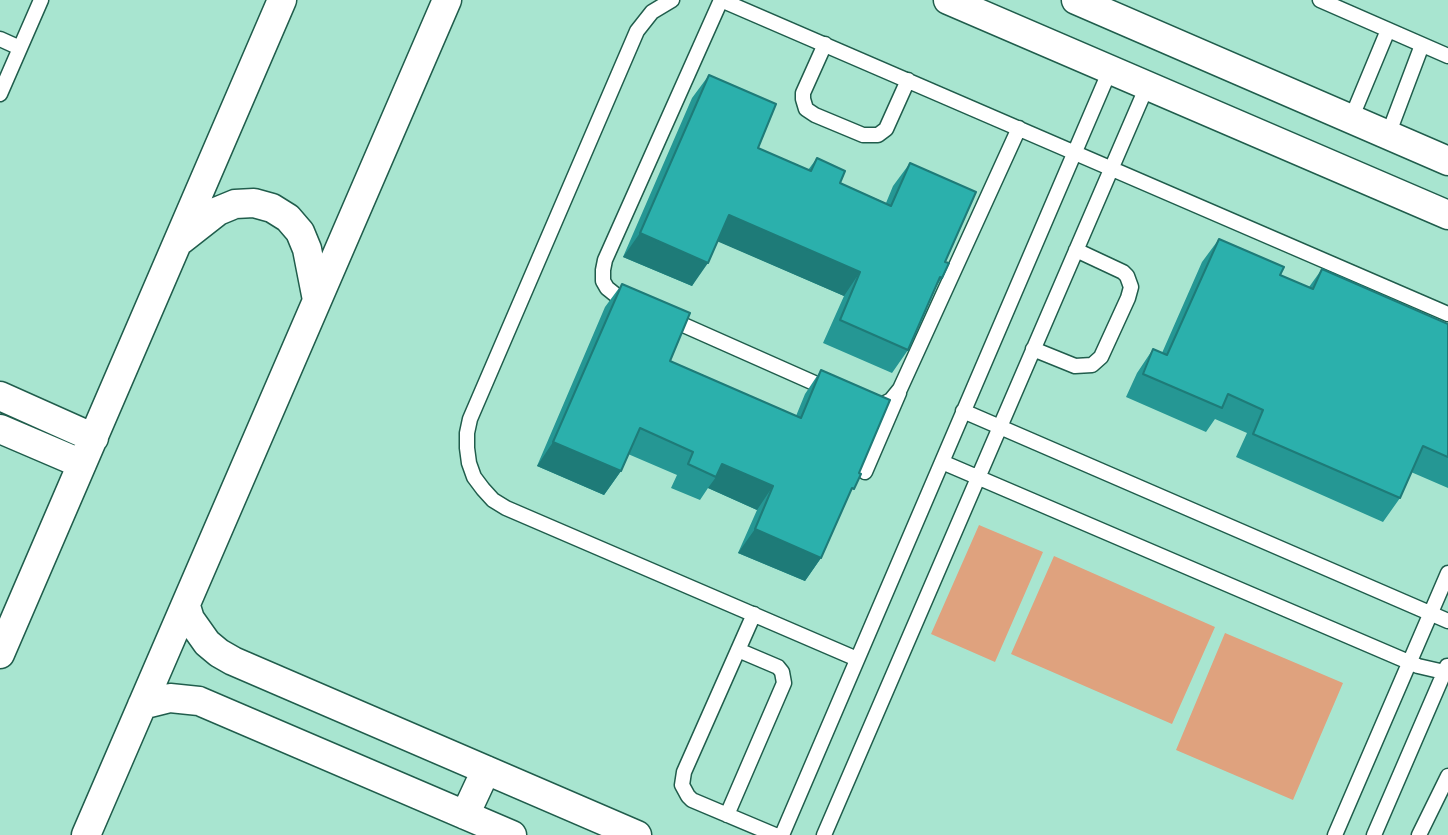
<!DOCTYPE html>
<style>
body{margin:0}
canvas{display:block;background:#a8e5d0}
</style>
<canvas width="1448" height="835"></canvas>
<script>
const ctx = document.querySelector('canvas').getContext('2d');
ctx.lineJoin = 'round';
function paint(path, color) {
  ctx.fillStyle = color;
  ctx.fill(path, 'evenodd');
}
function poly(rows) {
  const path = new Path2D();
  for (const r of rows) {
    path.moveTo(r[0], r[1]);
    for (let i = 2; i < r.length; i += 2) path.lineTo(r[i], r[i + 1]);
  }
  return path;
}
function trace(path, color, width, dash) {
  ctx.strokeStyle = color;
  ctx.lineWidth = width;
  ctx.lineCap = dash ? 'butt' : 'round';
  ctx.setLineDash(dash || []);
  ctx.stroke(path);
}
paint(poly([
 [979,525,1043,552,995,662,931,634],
 [1054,556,1215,627,1172,724,1011,654],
 [1225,633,1343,683,1293,800,1176,750]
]), '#dfa27e');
const service = poly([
 [672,0,652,12,637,31,470,419,467,433,467,448,469,463,474,477,483,489,493,500,506,508,857,659],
 [1320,0,1448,56],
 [0,39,20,48],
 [825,44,803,93,803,99,806,109,815,115,863,135,878,135,886,129,908,80],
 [0,94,41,0],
 [1351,119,1388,30],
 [1388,135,1422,45],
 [629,301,617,296,607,288,603,281,603,270,605,260,721,0,1448,314],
 [670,319,830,390],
 [1033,349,1075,366,1092,365,1101,357,1128,298,1131,287,1127,276,1123,272,1076,250],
 [872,407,881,405,891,400,900,389,1019,128],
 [963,411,1448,621],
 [942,462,1418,666,1448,673],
 [865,472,899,393],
 [754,614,684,772,682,785,688,796,692,800,775,835],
 [727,815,784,683,782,672,778,667,738,650],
 [782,835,1110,70],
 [824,835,1147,86],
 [1335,835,1448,573],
 [1374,835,1447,666],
 [1419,835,1448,776]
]);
const minor = poly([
 [948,0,1448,215],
 [1076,0,1448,161],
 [181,240,218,211,235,204,254,203,272,208,288,218,300,232,307,249,317,300],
 [0,396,94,438],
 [0,429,82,464],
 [186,606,190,619,207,643,219,653,233,661,637,835],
 [0,654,282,0],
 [142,705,170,698,199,701,512,835],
 [465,815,486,770],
 [86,835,447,0]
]);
trace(service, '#205d4c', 17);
trace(minor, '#205d4c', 31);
trace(service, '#fff', 14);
trace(minor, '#fff', 28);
paint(poly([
 [709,75,758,148,808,170,817,158,840,183,886,203,893,186,910,163,945,262,942,278,935,288,908,350,892,373,823,343,844,296,718,241,692,286,623,257,692,98],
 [1219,239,1280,275,1309,287,1322,269,1448,324,1448,488,1411,472,1400,498,1383,522,1236,457,1247,433,1215,419,1206,432,1126,397,1137,373,1153,349,1162,353,1202,262],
 [622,284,670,361,796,416,805,394,821,370,845,502,821,558,805,581,738,553,757,510,708,488,700,500,671,488,677,475,628,454,621,471,604,495,537,466,605,307]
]), '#259794');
paint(poly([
 [729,215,860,272,844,296,712,239],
 [640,233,708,263,692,286,623,257],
 [553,442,621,471,604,495,537,466],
 [722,464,773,486,757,510,708,488,716,477],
 [755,529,821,558,805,581,738,553]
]), '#1e7b78');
const building = poly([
 [709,75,776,104,758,148,811,171,817,158,845,171,840,183,891,206,910,163,976,192,945,262,949,263,942,278,940,277,908,350,840,320,860,272,729,215,708,263,640,233,709,75],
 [1219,239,1284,267,1280,275,1313,289,1322,269,1448,324,1448,457,1423,446,1400,498,1253,434,1263,410,1228,394,1222,408,1143,374,1153,349,1167,355,1219,239],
 [622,284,690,313,670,361,801,418,821,370,890,400,859,473,861,474,854,489,852,488,821,558,755,529,773,486,722,464,716,477,688,464,693,452,640,428,621,471,553,442,622,284]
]);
paint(building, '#2bb0ac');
trace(building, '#1e7b78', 2);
</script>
